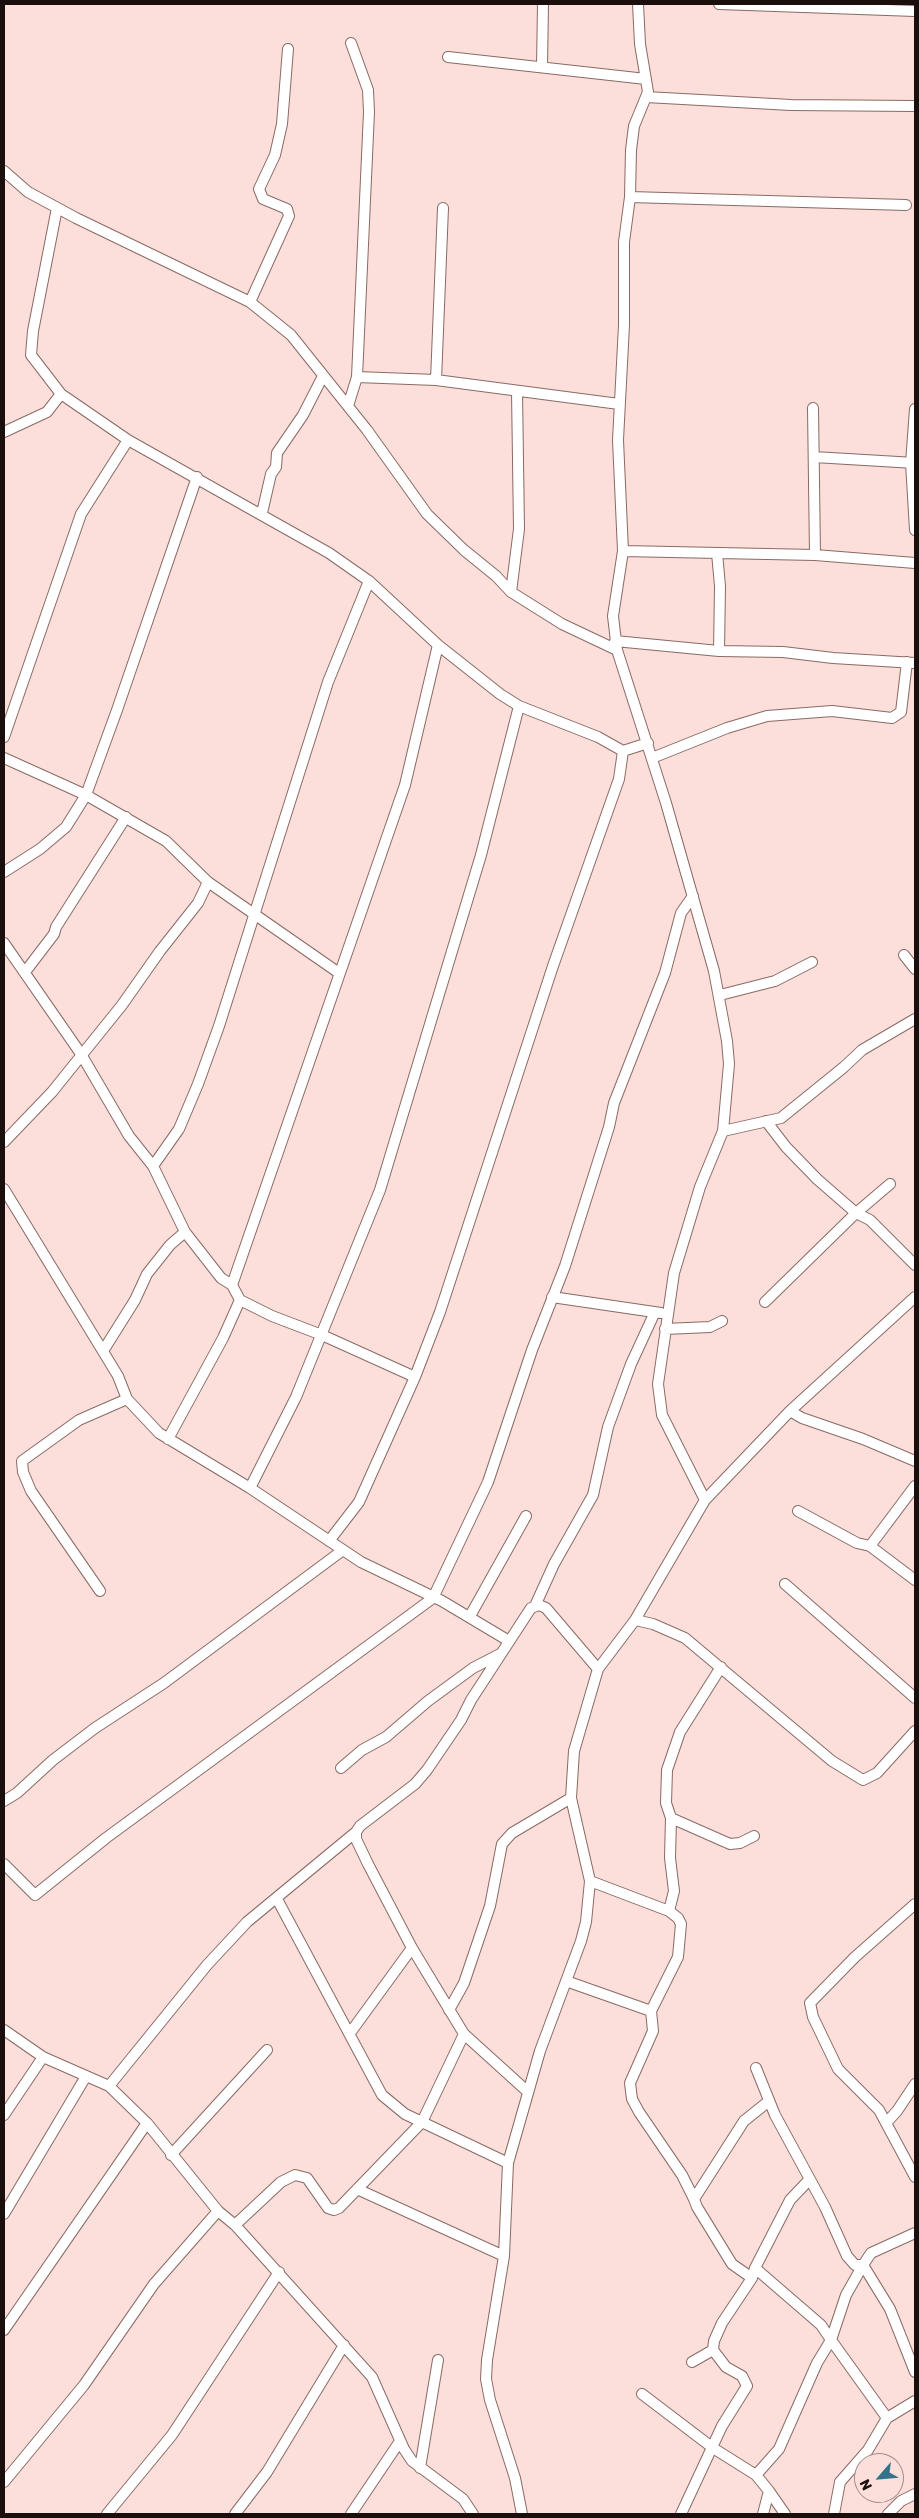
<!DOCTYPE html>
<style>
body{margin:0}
#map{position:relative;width:919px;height:2518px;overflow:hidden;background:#fcdfda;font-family:Rubik,sans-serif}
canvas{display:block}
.frame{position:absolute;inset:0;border:5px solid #1a0f0c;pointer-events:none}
.north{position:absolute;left:854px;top:2453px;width:50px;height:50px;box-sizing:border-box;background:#fcdfda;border:1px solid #a28c88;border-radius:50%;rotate:243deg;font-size:14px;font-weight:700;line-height:20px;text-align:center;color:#1a0f0c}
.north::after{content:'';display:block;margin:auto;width:18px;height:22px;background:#36738a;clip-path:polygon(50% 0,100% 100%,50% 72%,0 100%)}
</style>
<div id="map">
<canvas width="919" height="2518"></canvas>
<div class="frame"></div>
<div class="north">N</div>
</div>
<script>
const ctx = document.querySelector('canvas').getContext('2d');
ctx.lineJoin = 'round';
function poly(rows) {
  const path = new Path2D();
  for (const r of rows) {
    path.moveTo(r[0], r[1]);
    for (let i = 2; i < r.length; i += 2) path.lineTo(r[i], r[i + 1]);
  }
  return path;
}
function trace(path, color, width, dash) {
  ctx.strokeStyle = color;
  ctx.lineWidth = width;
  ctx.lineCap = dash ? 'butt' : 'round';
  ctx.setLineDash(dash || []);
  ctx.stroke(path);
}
const street = poly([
 [638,4,640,44,648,92,634,126,631,150,630,197,624,242,624,325,618,440,623,551,613,616,617,650,666,803,714,971,727,1041,729,1064,723,1131,700,1187,674,1273,658,1384,662,1415,705,1500],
 [719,4,915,11],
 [448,57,646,79],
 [542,67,543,4],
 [646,97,791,105,915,106],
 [4,171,28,192,76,218,250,302,291,335,367,430,427,514,464,550,496,576,511,592,562,624,617,650],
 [630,197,906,205],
 [57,208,33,331,31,355,61,394,128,440,329,553,369,581,438,645,500,694,519,706,598,737,623,751],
 [250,302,289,216,287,209,263,199,259,189,275,155,282,124,288,49],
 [357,377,436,380,619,404],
 [436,380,443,208],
 [348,406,357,377,369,112,368,90,351,43],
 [813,408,815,555],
 [915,409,911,463,915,530],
 [4,432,47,412,61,394],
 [814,457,915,463],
 [262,513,271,474,276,467,277,453,303,415,323,376],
 [623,551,815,555,915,563],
 [717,553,720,586,719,651],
 [511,592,519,529,517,391],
 [615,641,719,651,783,652,833,658,915,663],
 [4,737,81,514,128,440],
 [623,751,648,743],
 [4,758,86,795,166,841,208,882,339,973],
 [652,758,727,728,767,716,832,711,892,718,901,712,907,662],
 [4,872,40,849,66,827,86,795,117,710,197,477],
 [4,943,81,1054,129,1136,153,1166,185,1232,221,1278,232,1285,240,1300,272,1316,322,1335,415,1377],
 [904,955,915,969],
 [25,972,54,934,56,927,126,817],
 [720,995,775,981,812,962],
 [766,1121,786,1147,817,1179,856,1213,890,1184],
 [723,1131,781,1118,844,1067,862,1050,915,1019],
 [4,1142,52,1092,122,1005,160,951,198,903,208,882],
 [153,1166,179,1129,198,1084,219,1026,328,682,369,581],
 [4,1189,118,1376,127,1399,159,1433,250,1488,361,1562,442,1601,509,1641],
 [232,1285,405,785,438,645],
 [552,1297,661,1313],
 [765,1302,856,1213,870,1220,915,1265],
 [665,1329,710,1327,722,1321],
 [103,1351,135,1300,147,1274,170,1245,185,1232],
 [790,1411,802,1418,863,1439,915,1461],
 [168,1439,223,1338,240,1300],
 [250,1488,296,1397,380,1190,481,855,519,706],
 [798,1511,857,1543,870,1546,915,1486],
 [329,1541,359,1502,415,1377,440,1312,553,966,619,779,623,751],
 [870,1546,915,1580],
 [785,1584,915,1698],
 [100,1591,31,1491,23,1472,22,1461,79,1420,127,1399],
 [535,1606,554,1564,593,1495,608,1427,631,1364,655,1312],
 [470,1616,526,1516],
 [635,1620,653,1624,685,1638,832,1761,863,1780,877,1773,915,1731],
 [341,1768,362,1750,386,1737,428,1701,473,1668,500,1654],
 [4,1801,17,1793,53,1760,95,1728,164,1683,343,1550],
 [671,1818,666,1803,667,1770,680,1732,721,1667],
 [4,1864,35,1895,106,1838,433,1598,488,1482,532,1350,565,1266,609,1127,614,1103,665,973,681,913,693,896],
 [590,1881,669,1911],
 [277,1899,382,2095,405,2114,508,2163],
 [915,1904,855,1957,810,2003,813,2017,838,2069,879,2110,915,2177],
 [566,1981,651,2011,653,2031,630,2083,632,2099,639,2112,682,2175,694,2199],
 [449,2010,464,1983,490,1906,502,1844,512,1833,571,1798],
 [651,2011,678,1957,681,1924,678,1918,669,1911,674,1891,670,1858,671,1818,730,1844,740,1843,754,1836],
 [4,2030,43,2057,109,2086,147,2123,218,2211],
 [350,2033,412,1948],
 [109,2086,207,1965,247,1922,356,1832],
 [528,2092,464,2034,412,1948,368,1864,356,1839,356,1832,360,1826,415,1784,427,1770,461,1720,471,1700,531,1608,539,1605,546,1608,598,1669],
 [4,2115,43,2057],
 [886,2123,897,2111,915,2084],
 [171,2155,267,2050],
 [357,2189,504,2256],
 [4,2214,85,2078],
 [235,2225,281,2182,295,2175,307,2178,328,2208,334,2210,339,2208,422,2122,464,2034],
 [915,2233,871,2253,863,2265,890,2309,915,2372],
 [755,2268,790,2200,809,2180],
 [752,2278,732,2264,697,2207,694,2199,744,2121,769,2101],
 [4,2330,147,2123],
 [692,2362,713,2350,714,2341,722,2323,752,2278,755,2268,821,2325,831,2340,846,2295,863,2265,855,2265,847,2256,825,2207,775,2115,756,2068],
 [642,2394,713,2448,756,2475],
 [420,2468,438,2360],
 [4,2482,84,2385,154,2284,218,2211,235,2225,372,2377,404,2449,412,2461,463,2499,473,2514],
 [769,2491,785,2514],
 [107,2514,172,2435,279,2272],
 [235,2514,267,2472,344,2345],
 [351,2514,400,2441],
 [522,2514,515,2478,490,2400,486,2379,487,2360,504,2256,508,2163,540,2051,581,1941,586,1922,590,1881,571,1798,574,1751,598,1669,635,1620,705,1500,790,1411,915,1297],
 [681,2514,722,2426,747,2386,742,2376,726,2367,713,2350],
 [763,2514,769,2491,756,2475,779,2449,817,2363,831,2340,887,2418,915,2401],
 [834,2514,840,2482,868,2450,887,2418],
 [888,2514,901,2501,915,2494]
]);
trace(street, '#896a64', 12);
trace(street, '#fff', 10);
</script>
